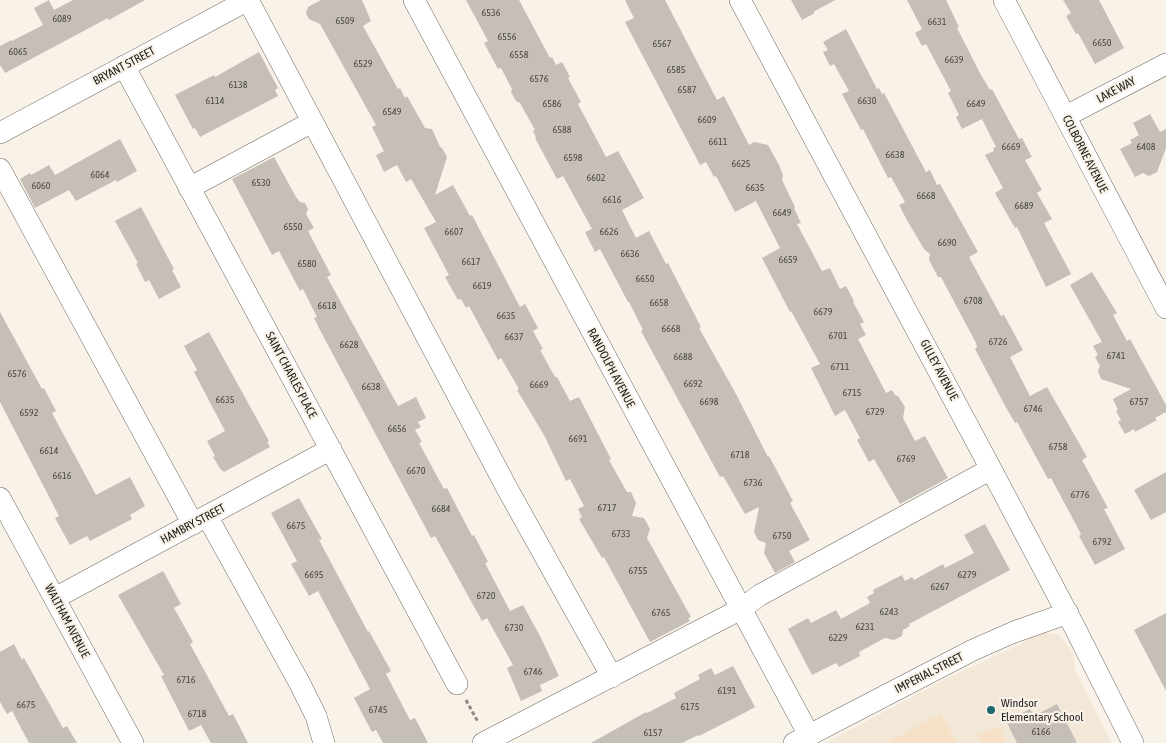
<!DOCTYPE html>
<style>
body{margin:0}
canvas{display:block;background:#f9f2e9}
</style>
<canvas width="1166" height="743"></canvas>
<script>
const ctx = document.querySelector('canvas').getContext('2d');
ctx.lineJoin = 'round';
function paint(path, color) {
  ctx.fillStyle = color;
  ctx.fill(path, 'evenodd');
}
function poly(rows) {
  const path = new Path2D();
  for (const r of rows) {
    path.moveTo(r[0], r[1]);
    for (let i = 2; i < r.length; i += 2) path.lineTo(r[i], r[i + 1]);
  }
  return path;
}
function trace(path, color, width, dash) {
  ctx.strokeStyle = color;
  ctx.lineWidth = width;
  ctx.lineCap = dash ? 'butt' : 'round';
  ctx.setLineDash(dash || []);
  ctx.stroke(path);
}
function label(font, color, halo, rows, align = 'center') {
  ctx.font = font + ' "Asap Condensed",sans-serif';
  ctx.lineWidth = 4.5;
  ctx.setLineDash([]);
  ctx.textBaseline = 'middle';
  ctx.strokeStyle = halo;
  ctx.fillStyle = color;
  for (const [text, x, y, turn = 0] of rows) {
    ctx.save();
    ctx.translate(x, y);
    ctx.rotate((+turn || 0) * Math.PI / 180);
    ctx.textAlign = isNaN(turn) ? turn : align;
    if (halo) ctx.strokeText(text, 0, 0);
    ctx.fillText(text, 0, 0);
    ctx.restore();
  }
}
paint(poly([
 [1044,632,1059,635,1073,653,1075,669,1112,743,825,743,948,678,1021,644,1031,636]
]), '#f3e7d8');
paint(poly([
 [941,714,957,743,886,743],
 [998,726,1007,743,980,743,977,736]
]), '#f7e1c6');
paint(poly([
 [49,0,54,10,73,0,145,0,109,20,108,18,106,19,5,73,0,65,0,46,11,40,12,41,43,25,34,8],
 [321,0,362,0,371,21,363,26,398,89,400,88,405,98,407,96,425,128,432,129,440,147,442,148,447,157,435,195,453,185,470,216,472,215,520,307,525,304,538,328,533,331,543,349,540,350,555,377,557,377,570,401,579,397,611,459,609,460,627,492,631,492,636,503,632,516,644,518,650,529,647,538,691,617,688,618,690,621,650,642,604,557,602,558,579,519,582,517,578,509,584,506,570,479,566,481,544,435,517,390,519,389,501,358,498,360,469,306,466,308,461,299,458,300,445,277,449,275,424,228,436,222,411,179,406,182,397,165,384,172,376,155,384,151,372,127,376,125,320,24,309,19,306,13,308,7],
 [466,0,519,0,550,58,552,57,556,65,562,62,570,77,568,78,581,102,578,104,606,157,618,151,644,198,622,210,636,238,649,231,666,264,668,263,701,327,699,328,736,394,768,457,769,456,793,501,790,503,810,540,789,551,795,562,775,573,764,553,766,543,758,540,754,532,759,507,745,514,723,476,720,477,641,331,643,330,629,302,628,302,600,249,595,252,585,232,592,229,563,176,557,179,535,138,536,137,533,131,535,130,520,103,516,101,511,92,512,89,501,68,498,69,484,43,488,41],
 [625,0,665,0,717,100,724,96,749,145,754,142,768,145,779,165,783,175,782,180,795,207,794,208,801,223,797,224,822,271,830,268,840,289,846,286,854,301,853,302,864,322,860,324,866,335,858,339,886,393,892,390,895,395,898,396,905,407,903,418,915,441,925,436,948,478,900,504,874,459,869,462,857,440,860,438,845,410,835,416,811,368,820,364,791,311,790,312,762,258,780,248,756,201,735,212,716,176,714,177,706,162,700,165,625,22,634,18],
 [791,0,835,0,813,12,815,13,802,20],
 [907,0,946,0,959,27,957,28,981,75,990,90,992,89,1019,139,1022,138,1032,157,1025,160,1042,190,1037,193,1052,219,1044,223,1071,274,1046,287,1017,227,1015,228,995,193,1003,188,985,155,994,151,993,148,996,147,982,119,962,129,956,117,959,115,948,93,951,91,926,44,922,46,915,33,922,29],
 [1063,0,1099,0,1124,48,1095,64,1078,33,1076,34,1066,16,1071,13],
 [846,29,877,89,879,88,882,94,884,93,926,172,930,170,937,185,940,184,978,252,969,257,1001,316,1004,315,1023,350,1010,357,1030,396,1047,387,1087,457,1082,460,1108,508,1104,509,1125,549,1095,565,1079,536,1081,534,1051,478,1048,479,1017,422,1015,423,1003,402,975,349,977,347,976,343,941,277,938,277,929,260,930,254,924,249,908,222,899,205,905,202,891,177,888,178,863,129,861,130,842,94,849,91,834,64,830,66,823,52,828,50,823,42],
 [259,52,278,88,275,90,278,96,200,137,195,128,193,129,175,95,214,75,215,77],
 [1150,114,1160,132,1166,129,1166,148,1157,172,1149,176,1143,173,1135,177,1120,149,1132,143,1130,140,1139,135,1133,123],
 [120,139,137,171,117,182,116,180,76,201,69,190,35,208,20,179,30,173,31,175,49,165,55,175],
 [274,157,296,197,300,202,305,203,308,209,306,214,314,228,308,231,331,275,327,277,398,406,416,397,426,418,418,422,421,427,415,430,422,442,419,443,444,489,447,488,472,536,474,535,488,562,485,563,510,611,523,605,540,636,559,676,540,685,542,691,521,701,507,668,513,665,498,638,487,618,482,621,435,536,431,538,322,334,314,318,317,317,303,289,300,291,279,251,272,255,232,179],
 [141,207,174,269,172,270,181,287,159,299,149,280,145,282,136,264,138,263,115,221],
 [1092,272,1117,313,1113,315,1127,341,1130,339,1166,405,1166,412,1155,418,1157,420,1135,432,1134,429,1125,434,1118,422,1121,420,1116,411,1118,410,1113,399,1131,389,1101,379,1098,371,1100,366,1095,357,1098,355,1093,346,1102,342,1070,285],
 [0,312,42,389,44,388,56,411,52,413,96,495,130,477,145,506,130,515,132,519,90,541,87,536,70,545,55,518,59,516,0,402],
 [209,332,269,441,267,442,270,447,224,472,222,470,221,470,213,457,215,456,207,441,225,431,194,372,197,370,184,346],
 [1166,472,1166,512,1151,520,1134,490],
 [299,498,322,539,319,540,368,632,369,631,391,671,386,674,410,720,415,718,428,743,383,743,376,730,372,732,354,698,370,689,318,591,309,596,291,564,297,561,271,513],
 [985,524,1010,570,909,624,910,626,903,630,902,636,894,640,885,638,859,652,860,656,839,667,836,663,812,675,788,629,808,618,811,623,836,610,841,619,870,603,867,597,874,593,873,590,902,575,905,581,912,577,914,580,943,564,945,568,974,553,964,535],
 [163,571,181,604,174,608,193,642,190,644,229,716,233,714,248,743,211,743,201,725,189,731,161,676,164,675,118,595],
 [1166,613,1166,691,1134,630],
 [14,644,22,660,24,658,63,728,67,726,77,743,29,743,12,711,7,714,0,702,0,652],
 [733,666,755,707,746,712,699,736,698,735,682,743,591,743,646,712,647,713,676,698,674,693,700,679,698,675,711,668,715,675],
 [1057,704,1077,743,1017,743,1006,721,1030,709,1034,716]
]), '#c6bfb7');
const minor = poly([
 [414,0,809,735],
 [740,0,991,469,1075,628,1133,743],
 [1004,0,1166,308],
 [124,66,457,684],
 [1066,116,1166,64],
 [0,133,248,0,508,490,612,677],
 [0,169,193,524],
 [189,188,312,122],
 [0,498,133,743],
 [207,516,299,682,316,716,324,743],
 [55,598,331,449],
 [483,743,741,609,760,595,991,469],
 [794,743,973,650,1014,632,1068,613]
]);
trace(minor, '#716b64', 22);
trace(poly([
 [466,700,478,722]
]), '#8f8a84', 3, [4, 2.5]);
trace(minor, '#fff', 21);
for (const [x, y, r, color] of [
 [991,710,5,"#1d696f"]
]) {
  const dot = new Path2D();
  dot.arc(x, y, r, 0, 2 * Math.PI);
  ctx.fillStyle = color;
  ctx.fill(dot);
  trace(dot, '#f9f2e9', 2);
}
label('10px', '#4c4844', null, [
 ["6536",491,13],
 ["6089",62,19],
 ["6509",345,21],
 ["6631",937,22],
 ["6556",507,37],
 ["6650",1102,43],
 ["6567",662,44],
 ["6065",18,52],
 ["6558",519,55],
 ["6639",954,60],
 ["6529",363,64],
 ["6585",676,70],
 ["6576",539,79],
 ["6138",238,85],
 ["6587",687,90],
 ["6114",215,101],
 ["6630",867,101],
 ["6586",552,104],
 ["6649",976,104],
 ["6549",392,112],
 ["6609",707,120],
 ["6588",562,130],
 ["6611",718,142],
 ["6669",1011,147],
 ["6408",1146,147],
 ["6638",895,155],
 ["6598",573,158],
 ["6625",741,164],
 ["6064",100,175],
 ["6602",596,178],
 ["6530",261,183],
 ["6060",41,186],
 ["6635",755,188],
 ["6668",926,196],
 ["6616",612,200],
 ["6689",1024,206],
 ["6649",782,213],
 ["6550",293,227],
 ["6607",454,232],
 ["6626",609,232],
 ["6690",947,243],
 ["6636",630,254],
 ["6659",788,260],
 ["6617",471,262],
 ["6580",307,264],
 ["6650",645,279],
 ["6619",482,286],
 ["6708",973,301],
 ["6658",659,303],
 ["6618",327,306],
 ["6679",823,312],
 ["6635",506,316],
 ["6668",671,329],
 ["6701",838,336],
 ["6637",514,337],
 ["6726",998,342],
 ["6628",349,345],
 ["6741",1116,356],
 ["6688",683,357],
 ["6711",840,367],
 ["6576",17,374],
 ["6692",693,384],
 ["6669",539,385],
 ["6638",371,387],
 ["6715",852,393],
 ["6635",225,400],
 ["6698",709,402],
 ["6757",1139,402],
 ["6746",1033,409],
 ["6729",875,412],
 ["6592",29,413],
 ["6656",397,429],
 ["6691",578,439],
 ["6758",1058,447],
 ["6614",49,451],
 ["6718",740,455],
 ["6769",906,459],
 ["6670",416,471],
 ["6616",62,476],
 ["6736",753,483],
 ["6776",1080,495],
 ["6717",607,508],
 ["6684",441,509],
 ["6675",296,526],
 ["6733",621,534],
 ["6750",782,536],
 ["6792",1102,542],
 ["6755",638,571],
 ["6695",314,575],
 ["6279",967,575],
 ["6267",940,587],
 ["6720",486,596],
 ["6243",889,612],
 ["6765",661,613],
 ["6231",865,627],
 ["6730",514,628],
 ["6229",838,638],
 ["6746",533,672],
 ["6716",186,680],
 ["6191",727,691],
 ["6675",26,705],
 ["6175",690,707],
 ["6745",378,710],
 ["6718",197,714],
 ["6166",1041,732],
 ["6157",653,733]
]);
label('12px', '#24211e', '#f9f2e9', [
 ["BRYANT STREET",124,66,-28],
 ["LAKE WAY",1116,90,-28],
 ["COLBORNE AVENUE",1085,154,63],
 ["RANDOLPH AVENUE",611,368,62],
 ["GILLEY AVENUE",939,370,62],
 ["SAINT CHARLES PLACE",291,375,62],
 ["HAMBRY STREET",193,524,-28],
 ["WALTHAM AVENUE",67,621,62],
 ["IMPERIAL STREET",929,673,-27]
]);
label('12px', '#24211e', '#f9f2e9', [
 ["Windsor",1001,703],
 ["Elementary School",1001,717]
], 'left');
</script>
